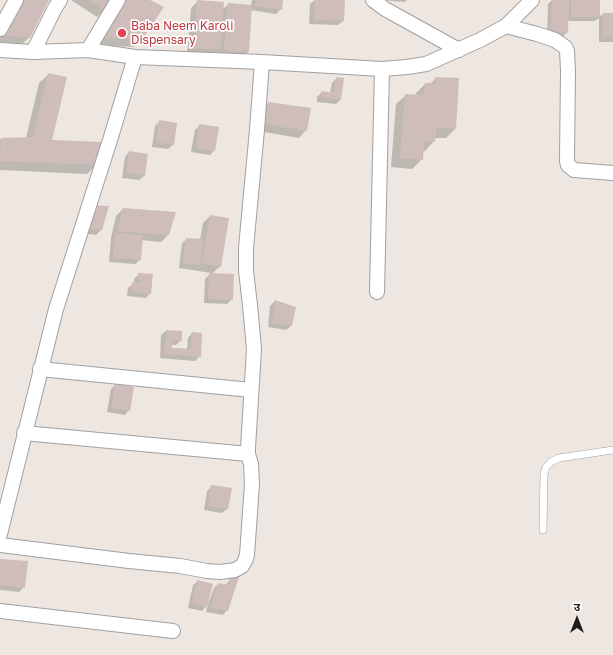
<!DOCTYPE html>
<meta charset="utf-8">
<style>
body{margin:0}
#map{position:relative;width:613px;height:655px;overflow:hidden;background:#eee6e0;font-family:"Golos Text","Noto Sans Devanagari",sans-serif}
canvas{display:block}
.north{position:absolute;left:557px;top:599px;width:40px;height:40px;-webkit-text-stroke:3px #fff;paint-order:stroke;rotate:0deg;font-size:11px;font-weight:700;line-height:16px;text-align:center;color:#1c1c1c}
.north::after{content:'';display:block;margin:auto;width:14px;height:18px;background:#1c1c1c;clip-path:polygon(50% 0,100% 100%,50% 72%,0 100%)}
</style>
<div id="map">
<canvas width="613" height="655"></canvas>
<div class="north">उ</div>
</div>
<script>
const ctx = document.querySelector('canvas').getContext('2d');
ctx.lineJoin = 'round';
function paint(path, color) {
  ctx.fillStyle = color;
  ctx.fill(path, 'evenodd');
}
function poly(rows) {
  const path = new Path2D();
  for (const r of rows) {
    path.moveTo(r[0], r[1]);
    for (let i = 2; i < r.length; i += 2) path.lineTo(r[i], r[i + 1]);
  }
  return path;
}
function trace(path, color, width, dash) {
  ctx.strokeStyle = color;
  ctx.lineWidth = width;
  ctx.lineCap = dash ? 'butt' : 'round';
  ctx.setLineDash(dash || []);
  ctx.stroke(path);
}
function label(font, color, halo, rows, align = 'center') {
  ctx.font = font + ' "Golos Text",sans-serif';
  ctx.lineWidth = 3.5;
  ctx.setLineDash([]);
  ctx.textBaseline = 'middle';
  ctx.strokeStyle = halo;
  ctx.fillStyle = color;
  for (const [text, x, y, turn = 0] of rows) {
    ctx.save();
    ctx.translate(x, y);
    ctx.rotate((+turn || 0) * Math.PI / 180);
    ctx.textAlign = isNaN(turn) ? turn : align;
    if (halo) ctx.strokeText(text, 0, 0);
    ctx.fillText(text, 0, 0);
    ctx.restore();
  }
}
paint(poly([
 [48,0,30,37,22,44,0,42,0,32],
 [71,0,110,0,104,10,97,17],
 [124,0,148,0,142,39,134,47,97,45,113,23,108,20],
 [252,0,282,0,281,9,276,14,251,10,248,52,240,59,218,57,218,51,212,57,187,55,191,8,198,1,222,10,229,4,251,6],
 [315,0,321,0,343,21,338,25,309,24,310,4],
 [381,0,407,0,405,2],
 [552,0,568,0,568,2,570,0,599,0,599,17,603,14,613,14,613,42,599,42,599,18,595,21,568,21,567,32,563,37,547,37,548,4],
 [49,74,51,141,97,164,87,174,0,170,0,140,1,139,26,138,39,83],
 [337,78,340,100,336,104,317,102,317,97,322,92,330,93,332,83],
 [436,78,458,79,455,129,446,138,434,138,434,141,425,151,423,151,422,159,412,169,391,167,396,104,406,95,416,95,416,93,425,84,430,84],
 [268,103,306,130,299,138,258,131,261,110],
 [160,121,173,145,168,149,152,147,155,126],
 [200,125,215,150,210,155,191,152,195,130],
 [129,152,144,176,139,180,122,178,125,157],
 [123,209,168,235,161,242,141,240,140,260,135,264,109,262,111,238,116,216],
 [87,210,101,230,96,235,81,233],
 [210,216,220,266,212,274,232,299,227,304,204,303,205,279,211,273,179,268,182,243,187,239,200,240,203,223],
 [139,274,150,293,146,298,127,296,128,288,134,283,134,279],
 [275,301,291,326,286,330,268,327,270,306],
 [166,331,181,332,181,340,176,345,171,345,171,348,187,349,188,338,192,333,200,356,195,361,160,358,161,335],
 [115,385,129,410,125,415,107,412,111,389],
 [212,486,227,509,222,513,204,510,207,491],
 [0,560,24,587,19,592,0,590],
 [231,578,227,610,223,615,206,612,208,604,202,611,188,608,193,585,198,581,207,604,208,604,214,588,218,584,225,586]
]), '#0003');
paint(poly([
 [20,0,49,0,30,38,1,34],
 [88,0,111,0,105,11],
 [123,0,126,2,127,0,150,0,164,7,142,40,103,38,119,15,114,13],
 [197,0,224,2,220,50,194,48],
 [256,0,283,0,282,10,255,6],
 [315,0,345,0,344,21,314,20],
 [552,0,569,0,568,33,551,32],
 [571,0,600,0,600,17,571,17],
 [228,3,252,5,249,52,224,50],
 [603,13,613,13,613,37,603,37],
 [48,73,67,77,52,140,104,142,98,165,0,161,1,138,33,137],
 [336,77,344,78,341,100,321,97,322,91,334,93],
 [435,77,459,78,456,129,436,128,435,142,424,141,423,160,400,158,405,94,424,95,425,83,435,83],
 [268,102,311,108,307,131,264,124],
 [159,120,177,123,174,145,156,142],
 [199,124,219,127,215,151,196,148],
 [129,151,148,154,145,176,126,173],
 [91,205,109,206,102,230,85,229],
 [123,208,176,212,169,235,117,231],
 [210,215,229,218,221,267,202,263],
 [115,233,143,235,141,260,113,258],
 [186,238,203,239,200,265,183,263],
 [138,273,153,274,151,294,132,292,132,282,141,283,141,280,138,279],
 [209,273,234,274,233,300,208,299],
 [275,300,296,307,292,326,272,323],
 [166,330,182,331,182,341,172,340,172,348,191,349,192,332,202,333,201,357,164,354],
 [115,384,134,387,130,411,112,408],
 [211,485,232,488,228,509,208,506],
 [0,559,28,561,25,588,0,585],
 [230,577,239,577,228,611,210,608,218,583,228,585],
 [197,580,213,584,207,607,192,603]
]), '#cebdba');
const lane = poly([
 [543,530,544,474,546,467,551,462,559,458,613,450]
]);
const street = poly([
 [373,0,385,9,459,50],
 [506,26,537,34,555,40,565,47,567,51,568,71,567,161,568,165,574,170,613,173],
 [0,29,16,0],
 [0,50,33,52,88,50,135,57,262,62,382,69,407,67,426,64,480,40,506,26,532,0],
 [88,50,118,0],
 [33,52,55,8,60,0],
 [377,292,382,69],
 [40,369,251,390],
 [24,433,248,454],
 [0,534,56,309,111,137,135,57],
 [0,545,129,561,180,566,207,571,220,572,235,570,242,566,245,561,247,555,252,484,251,464,248,454,248,448,254,349,250,305,246,271,246,248,257,130,262,62],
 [0,611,173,631]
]);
trace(lane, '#a0a0a0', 8);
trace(street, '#a0a0a0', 16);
trace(lane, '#fff', 7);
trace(street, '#fff', 14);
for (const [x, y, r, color] of [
 [122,33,5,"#e0444e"]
]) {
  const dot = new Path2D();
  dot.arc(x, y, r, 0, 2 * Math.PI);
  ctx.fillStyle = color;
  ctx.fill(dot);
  trace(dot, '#fff', 1.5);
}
label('12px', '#be3a42', '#fff', [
 ["Baba Neem Karoli",131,26],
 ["Dispensary",131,40]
], 'left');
</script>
